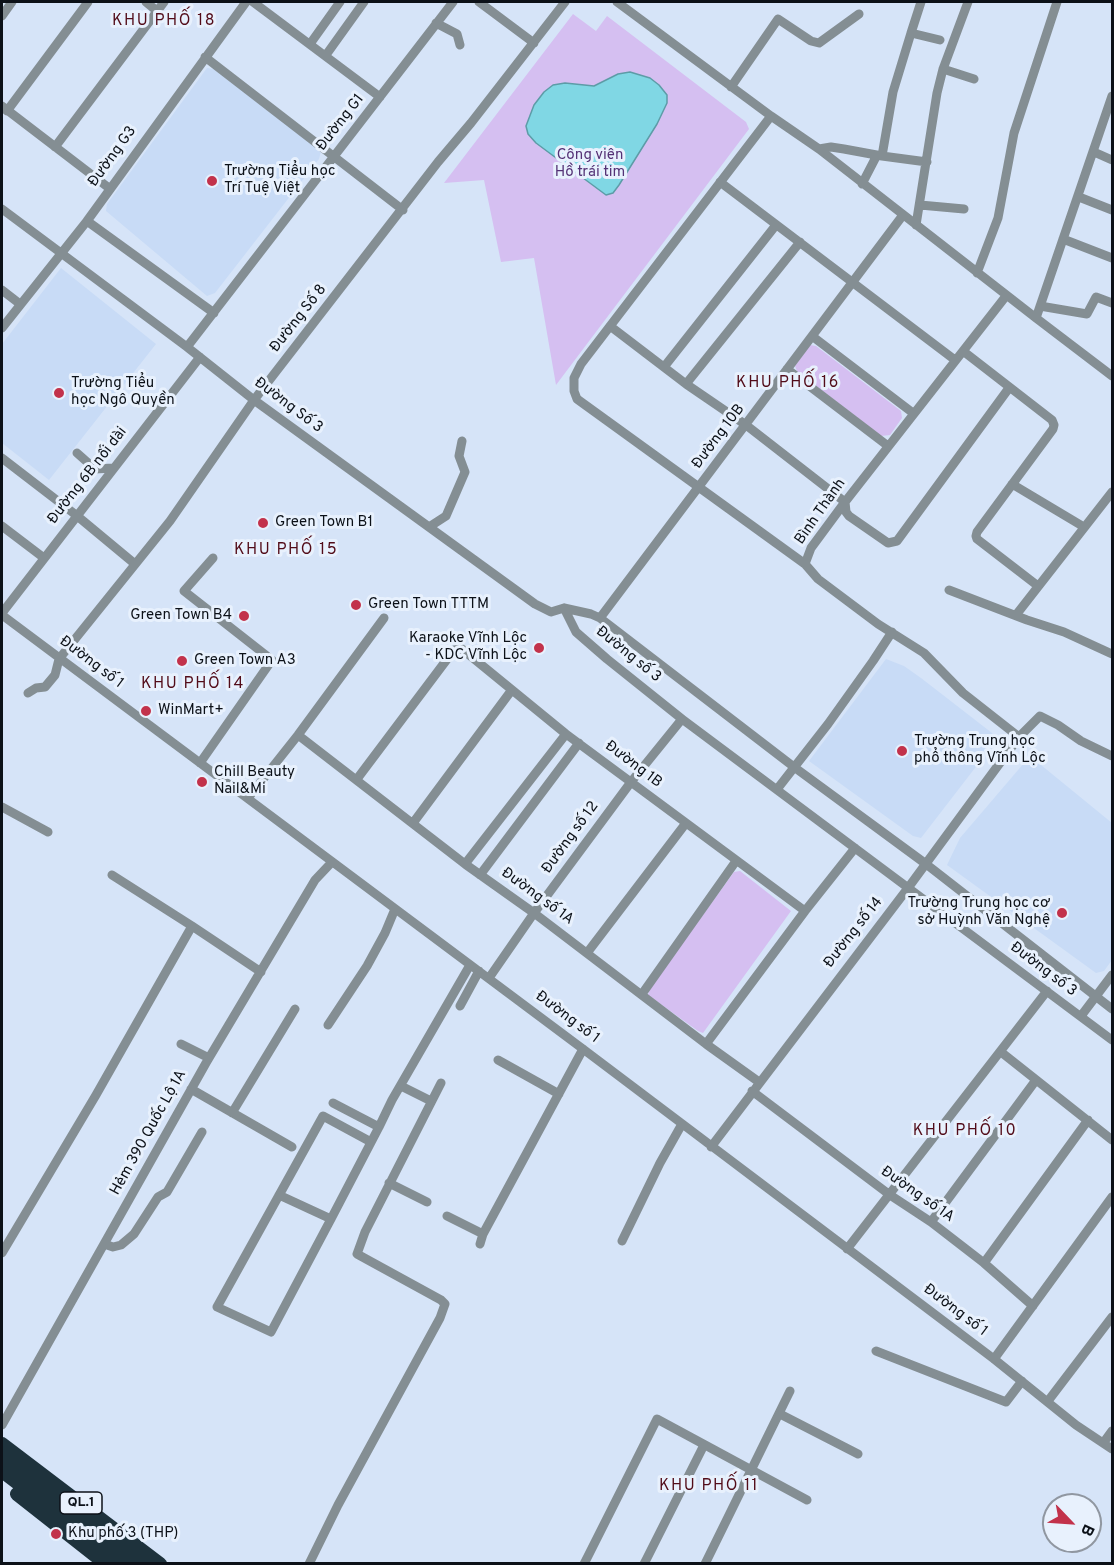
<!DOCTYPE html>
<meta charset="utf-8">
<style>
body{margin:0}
#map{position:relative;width:1114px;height:1565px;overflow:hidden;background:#d6e4f8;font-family:Overpass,sans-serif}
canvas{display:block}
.frame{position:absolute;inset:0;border:3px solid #0c1118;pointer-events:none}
.north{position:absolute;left:1042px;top:1493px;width:60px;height:60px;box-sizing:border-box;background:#e8f1fd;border:2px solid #9097a1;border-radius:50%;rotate:115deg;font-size:16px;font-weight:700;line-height:24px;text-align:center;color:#0c1118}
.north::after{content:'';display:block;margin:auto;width:21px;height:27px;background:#c2324b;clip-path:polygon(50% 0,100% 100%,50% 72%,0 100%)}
</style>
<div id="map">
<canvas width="1114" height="1565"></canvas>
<div class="frame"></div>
<div class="north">B</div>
</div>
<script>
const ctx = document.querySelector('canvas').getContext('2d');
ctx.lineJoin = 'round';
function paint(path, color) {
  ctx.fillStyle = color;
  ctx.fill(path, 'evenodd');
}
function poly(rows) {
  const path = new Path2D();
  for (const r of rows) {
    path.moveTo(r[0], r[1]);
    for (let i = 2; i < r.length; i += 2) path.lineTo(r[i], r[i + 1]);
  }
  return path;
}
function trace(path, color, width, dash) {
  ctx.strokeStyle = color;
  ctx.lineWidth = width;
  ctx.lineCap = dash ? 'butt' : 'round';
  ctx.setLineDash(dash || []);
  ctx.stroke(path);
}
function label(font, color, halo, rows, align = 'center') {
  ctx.font = font + ' Overpass,sans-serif';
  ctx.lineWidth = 6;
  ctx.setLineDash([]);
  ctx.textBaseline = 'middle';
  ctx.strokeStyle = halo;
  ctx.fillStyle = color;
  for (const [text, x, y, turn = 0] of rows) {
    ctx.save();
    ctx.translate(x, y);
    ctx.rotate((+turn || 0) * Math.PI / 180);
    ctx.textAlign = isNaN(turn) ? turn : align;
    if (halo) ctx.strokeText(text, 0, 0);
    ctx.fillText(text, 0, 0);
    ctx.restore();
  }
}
paint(poly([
 [207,68,214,69,321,151,319,159,215,293,207,296,106,211,107,204],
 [61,268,156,344,49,480,2,443,2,344],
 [886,659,904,666,921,678,992,733,995,742,921,838,913,836,809,761],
 [1030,756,1112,823,1112,960,1104,971,1096,973,947,865,960,838]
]), '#c8dbf6');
paint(poly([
 [573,14,596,31,607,16,746,122,749,129,556,385,534,258,501,262,484,180,444,183],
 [810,345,816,346,901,411,902,418,890,435,881,436,797,371,795,366],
 [740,871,791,911,703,1033,698,1031,648,995,650,988,734,872]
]), '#d5bff1');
const water = poly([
 [630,72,650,78,659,85,667,95,667,103,657,124,619,185,613,193,606,195,536,143,528,134,526,126,534,105,544,92,553,85,565,83,594,86,618,74,630,72]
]);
paint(water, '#80d7e4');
trace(water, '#5d9ca7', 1.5);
trace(poly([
 [146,2,157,11],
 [253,2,380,97],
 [479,2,534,43],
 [617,2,771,116,819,149,1036,318,1112,376],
 [2,16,12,2],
 [436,23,457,34,460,45],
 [911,33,921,2],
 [310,44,340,2],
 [326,55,364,2],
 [205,57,403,210],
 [943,69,974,79],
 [731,87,778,19,811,41,819,43,859,14],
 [2,106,109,188],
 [7,111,88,2],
 [771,116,581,364,574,378,574,391,577,399,805,564],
 [55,147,164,2],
 [819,149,831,147,844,149,882,156,927,162],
 [1094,152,1112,160],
 [882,156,893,92,911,33,940,40],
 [720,182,955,360],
 [862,184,877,155],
 [1079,197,1112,210],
 [920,205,964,209],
 [2,209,187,347,254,400,535,604,551,612,564,608,591,614,600,618,794,767,926,864,1112,1009],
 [87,221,214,313],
 [916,225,937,93,943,69,968,2],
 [1063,239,1112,258],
 [977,273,998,218,1014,133,1057,2],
 [2,290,20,304],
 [1006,296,845,502,811,548,805,564,818,579,878,624,924,653,963,693,1019,737],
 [1040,306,1087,314,1096,297,1112,303],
 [1036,318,1112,96],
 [610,326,686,384,746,425,845,502,846,512,849,516,888,543,897,541,1009,388],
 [2,328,87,221,246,2],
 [812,336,913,413],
 [187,347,453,2],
 [963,351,1052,420,1054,425,1053,429,977,532,976,536,977,539,1038,586],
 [664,367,776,225],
 [787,369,888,446],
 [686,384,800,242],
 [77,453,95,469,113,468],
 [2,458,76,515,135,564],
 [1012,484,1084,527],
 [2,526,44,558],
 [429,527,446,516,465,472,459,456,462,441],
 [949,590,1027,620,1064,632,1112,654],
 [564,608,576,632,607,659,682,719,1112,1040],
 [2,613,200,357],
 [2,615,583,1049,994,1359,1076,1425,1112,1449],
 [1016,615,1112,492],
 [600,618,903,215],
 [28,693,36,688,45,687,55,675,59,659,170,521,254,400,438,162,471,123,565,2],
 [298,735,465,864,534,913,706,1044,759,1082],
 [200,763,272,660,184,591,213,558],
 [357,779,454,650,462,649,566,734,805,911],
 [778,788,828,724,873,661,892,632],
 [248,798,298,735,384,618],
 [2,807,48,832],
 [413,823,511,691],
 [465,864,566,734],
 [112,875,192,926],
 [480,875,579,743],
 [587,953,686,823],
 [489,978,534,913,631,782,682,719],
 [642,994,736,861],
 [460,1006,479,971],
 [1081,1016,1112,975],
 [328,1025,367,966,385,933,395,909],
 [181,1044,209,1058],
 [706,1044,805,911,855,848],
 [1001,1052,1112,1140],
 [498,1060,559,1094],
 [401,1086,431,1101],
 [191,1089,292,1147],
 [752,1091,890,1195,931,1222,984,1263,1033,1306],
 [333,1103,379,1127],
 [232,1113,295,1009],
 [371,1142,323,1116,217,1307,271,1332,331,1219,379,1127,392,1100,470,965],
 [711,1147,908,888,1019,737,1040,716,1058,725,1081,741,1112,756],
 [389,1183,427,1202],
 [279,1195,331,1219],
 [447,1216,483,1234],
 [931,1222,1036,1080],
 [622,1241,660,1163,682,1124],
 [104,1244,113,1247,121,1245,134,1234,158,1197,167,1192,202,1132],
 [480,1244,483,1234,583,1049],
 [847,1249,1047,991],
 [2,1253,96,1095,192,926,261,972],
 [984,1263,1088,1120],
 [876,1351,1006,1402,1022,1381],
 [994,1359,1112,1197],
 [1048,1401,1112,1317],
 [780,1414,858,1454],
 [2,1425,206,1063,315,880,332,862],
 [1104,1442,1112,1431],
 [309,1564,338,1505,440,1318,445,1304,441,1300,357,1254,365,1232,441,1083],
 [584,1564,657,1419,807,1500],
 [644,1564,704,1445],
 [705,1564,790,1391]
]), '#848e93', 9);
trace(poly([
 [2,1444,160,1564],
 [3,1457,145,1564],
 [2,1471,124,1564],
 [17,1494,106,1564]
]), '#1e323c', 14);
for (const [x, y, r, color] of [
 [212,181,6,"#c2324b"],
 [59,393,6,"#c2324b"],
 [263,523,6,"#c2324b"],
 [356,605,6,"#c2324b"],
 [244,616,6,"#c2324b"],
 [539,648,6,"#c2324b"],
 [182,661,6,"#c2324b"],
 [146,711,6,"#c2324b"],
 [902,751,6,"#c2324b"],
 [202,782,6,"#c2324b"],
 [1062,913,6,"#c2324b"],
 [56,1534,6,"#c2324b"]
]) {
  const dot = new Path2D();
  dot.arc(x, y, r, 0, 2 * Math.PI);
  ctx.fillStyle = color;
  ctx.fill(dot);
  trace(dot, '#e8f1fd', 2);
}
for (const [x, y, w] of [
 [81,1503,42]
]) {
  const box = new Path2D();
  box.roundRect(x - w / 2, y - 11, w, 22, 4.5);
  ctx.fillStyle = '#e8f1fd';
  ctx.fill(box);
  trace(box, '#0c1118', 1.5);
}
label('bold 14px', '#0c1118', null, [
 ["QL.1",81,1503]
]);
label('15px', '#0c1118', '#e8f1fd', [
 ["Đường G1",341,123,-52],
 ["Đường G3",113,157,-54],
 ["Đường Số 8",299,319,-52],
 ["Đường Số 3",288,406,37],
 ["Đường 10B",719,437,-53],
 ["Đường 6B nối dài",88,476,-52],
 ["Bình Thành",821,512,-55],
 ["Đường số 3",628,655,39],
 ["Đường số 1",91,663,37],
 ["Đường 1B",633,765,37],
 ["Đường số 12",571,838,-54],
 ["Đường số 1A",537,897,36],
 ["Đường số 14",854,933,-52],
 ["Đường số 3",1043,970,37],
 ["Đường số 1",567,1018,37],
 ["Hẻm 390 Quốc Lộ 1A",149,1133,-61],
 ["Đường số 1A",917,1195,35],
 ["Đường số 1",955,1311,37]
]);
label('15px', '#543276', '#e8f1fd', [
 ["Công viên",590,156],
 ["Hồ trái tim",590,173]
]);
label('15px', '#0c1118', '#e8f1fd', [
 ["Trường Tiểu học",224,172],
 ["Trí Tuệ Việt",224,189],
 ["Trường Tiểu",71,384],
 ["học Ngô Quyền",71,401],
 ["Green Town B1",275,523],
 ["Green Town TTTM",368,605],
 ["Green Town B4",232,616,"right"],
 ["Karaoke Vĩnh Lộc",527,639,"right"],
 ["- KDC Vĩnh Lộc",527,656,"right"],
 ["Green Town A3",194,661],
 ["WinMart+",158,711],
 ["Trường Trung học",914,742],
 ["phổ thông Vĩnh Lộc",914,759],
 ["Chill Beauty",214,773],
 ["Nail&Mi",214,790],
 ["Trường Trung học cơ",1050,904,"right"],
 ["sở Huỳnh Văn Nghệ",1050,921,"right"],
 ["Khu phố 3 (THP)",68,1534]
], 'left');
ctx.letterSpacing = '1.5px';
label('16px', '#520c19', '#e8f1fd', [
 ["KHU PHỐ 18",164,22],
 ["KHU PHỐ 16",788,384],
 ["KHU PHỐ 15",286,551],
 ["KHU PHỐ 14",193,685],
 ["KHU PHỐ 10",965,1132],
 ["KHU PHỐ 11",709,1487]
]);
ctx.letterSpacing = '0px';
</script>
